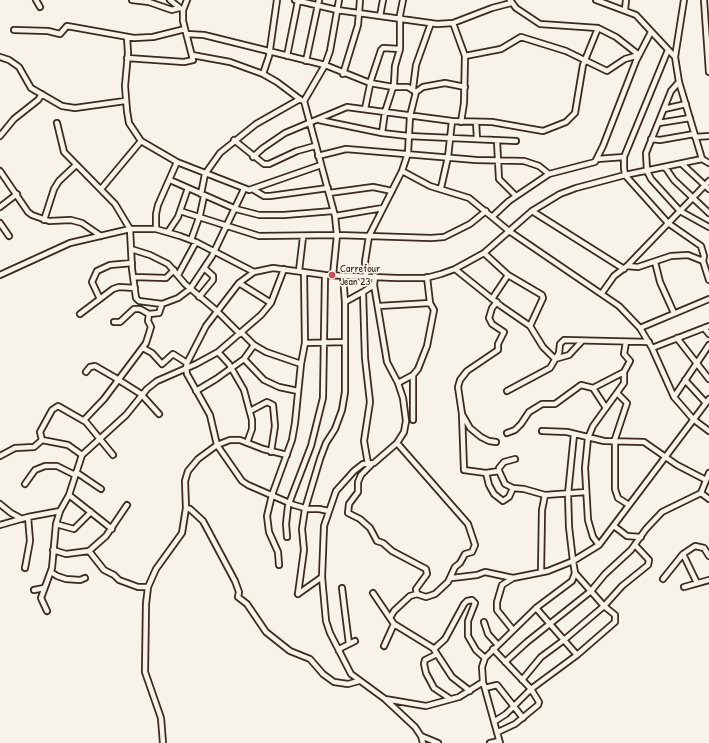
<!DOCTYPE html>
<style>
body{margin:0}
canvas{display:block;background:#f7f3e8}
</style>
<canvas width="709" height="743"></canvas>
<script>
const ctx = document.querySelector('canvas').getContext('2d');
ctx.lineJoin = 'round';
function poly(rows) {
  const path = new Path2D();
  for (const r of rows) {
    path.moveTo(r[0], r[1]);
    for (let i = 2; i < r.length; i += 2) path.lineTo(r[i], r[i + 1]);
  }
  return path;
}
function trace(path, color, width, dash) {
  ctx.strokeStyle = color;
  ctx.lineWidth = width;
  ctx.lineCap = dash ? 'butt' : 'round';
  ctx.setLineDash(dash || []);
  ctx.stroke(path);
}
function label(font, color, halo, rows, align = 'center') {
  ctx.font = font + ' "Patrick Hand",sans-serif';
  ctx.lineWidth = 3.5;
  ctx.setLineDash([]);
  ctx.textBaseline = 'middle';
  ctx.strokeStyle = halo;
  ctx.fillStyle = color;
  for (const [text, x, y, turn = 0] of rows) {
    ctx.save();
    ctx.translate(x, y);
    ctx.rotate((+turn || 0) * Math.PI / 180);
    ctx.textAlign = isNaN(turn) ? turn : align;
    if (halo) ctx.strokeText(text, 0, 0);
    ctx.fillText(text, 0, 0);
    ctx.restore();
  }
}
const minor = poly([
 [36,0,40,7],
 [132,0,149,2,172,10,179,8],
 [170,0,180,8],
 [295,0,337,10,437,24,453,23,492,8,511,3],
 [510,0,516,8,540,24,598,28,616,37,639,55],
 [596,0,636,15,675,57],
 [684,0,675,57,679,82,702,159],
 [704,0,709,72],
 [625,10,626,0],
 [380,16,383,0],
 [453,23,465,56,464,103,461,122],
 [14,30,48,31,60,34,67,26,134,38,153,37,185,29],
 [187,34,204,35,325,65,370,83,393,87,408,87,416,92],
 [127,37,128,53,125,86,127,111,129,123,141,141,177,162,249,190,321,165],
 [668,50,624,157,624,168,625,175,668,223,701,246,704,256,703,261],
 [192,55,230,62,263,74,277,82,301,100],
 [287,56,298,1],
 [465,56,501,49,521,37,566,51,607,71,625,59,639,55],
 [0,57,9,60,19,67,31,88,62,106,75,108,125,101],
 [127,58,184,62,193,60,183,21,183,10,187,0],
 [306,61,319,0],
 [263,74,269,56,277,0],
 [343,74,358,25,360,0],
 [413,88,416,65,431,23],
 [365,109,371,80,381,50,383,48,400,49],
 [664,109,686,104],
 [319,120,382,133,408,136,516,141],
 [476,122,477,139],
 [57,123,64,152,115,204,130,229,132,269,136,298,139,301,162,304,178,298,190,289,212,256,244,189],
 [659,123,690,118],
 [382,133,385,112,394,84,395,66,400,49,400,15,403,0],
 [0,136,14,119,38,100,42,94],
 [695,137,709,136],
 [651,139,660,140,694,134],
 [234,140,264,164,269,164,297,151,315,146],
 [497,141,499,179,516,196],
 [318,156,346,149,476,160,524,161,539,166,549,174],
 [253,157,263,148,285,133,347,107,452,121,492,122,543,131,566,122,575,113,583,65,598,28],
 [597,159,624,157],
 [682,164,709,189],
 [665,167,674,180,709,213],
 [0,171,28,212,32,215,49,221,71,220,82,223,101,236],
 [402,171,430,186,469,198,509,231,619,306,640,328,652,348,674,397,693,419,709,431],
 [170,180,236,209,259,215,284,215,333,211],
 [709,181,680,211,709,227],
 [441,188,448,157,452,121],
 [101,189,141,141],
 [254,190,264,196,270,196,328,188],
 [329,193,373,187,392,191],
 [201,194,205,174,220,153,256,124,300,99],
 [0,207,17,194],
 [180,211,259,236,337,235,431,238,444,237,470,224,486,211],
 [532,211,624,269],
 [335,216,383,208],
 [493,216,509,201,549,174,595,162,603,146,636,61,651,32],
 [44,220,54,189,59,181,76,165],
 [0,223,9,236],
 [156,229,156,214,158,205,177,162],
 [168,232,178,217,188,188],
 [191,240,200,215,204,196],
 [131,249,150,255,168,264,185,284,217,311,240,334],
 [484,253,508,275,542,295,543,298,530,326],
 [655,262,660,282,674,313],
 [627,266,638,267,671,256,688,255,703,261,709,280],
 [455,269,501,306,530,326,543,347,555,359,569,355,582,341],
 [299,271,303,237],
 [0,275,70,243,130,229,156,229,180,236,196,242,254,272],
 [178,275,196,242],
 [333,275,337,235,335,216,304,101,325,65,330,51,339,0],
 [366,276,365,262,369,236,402,171,408,153,410,116,416,92,423,87,445,83,465,87],
 [375,276,374,285,387,362,398,383,403,398,406,421,404,432,397,443,374,463,363,464,354,471,336,491,324,526,322,577,326,621,330,633,351,674,385,699,415,727,421,736,438,743],
 [134,277,166,278,174,270],
 [239,283,271,303],
 [602,293,614,276,627,266,680,211,651,179,647,171,646,153,671,91,679,82],
 [199,297,213,280,213,276,204,268],
 [100,299,92,282,97,271,110,265,132,263],
 [492,299,508,275],
 [345,302,363,292],
 [379,306,430,303],
 [80,314,113,289,119,287,135,288],
 [114,322,120,322,134,309,140,309,149,314,159,313,162,304],
 [640,328,709,299],
 [704,328,709,334],
 [242,333,254,345,266,352,301,364],
 [677,338,709,379],
 [305,343,345,342],
 [143,348,152,353,162,364,173,354,187,363],
 [652,348,709,326],
 [218,352,229,364,244,390,252,420,252,429,247,443],
 [244,359,264,380,279,387,298,391],
 [86,372,90,367,95,366,114,377,141,394,159,414],
 [413,375,413,420],
 [685,380,706,403],
 [398,383,413,375,418,369,427,346,434,310,430,303,427,277],
 [593,388,606,408],
 [196,391,216,379,244,359,254,345],
 [507,391,550,368,559,353,560,344,564,340,649,342],
 [617,393,627,403,615,439,615,489,618,498,629,505],
 [674,397,709,345],
 [250,411,267,402,273,405,275,426,271,452],
 [462,414,464,470,486,473],
 [84,420,104,399,146,343,151,327,148,321,149,314],
 [542,431,567,432,604,441,644,442,677,465,706,480],
 [507,433,515,430,521,424,529,412,542,404,555,404,581,385,593,388,624,372,630,361,624,354,626,342],
 [42,440,40,432,52,410,58,406,86,422,113,455],
 [496,442,489,441,481,437,470,428,462,414,458,387,460,380,467,371,498,350,498,344,504,332,492,324,489,318,492,308,497,302],
 [287,455,263,449,240,440,230,440,217,445,242,481,248,485,294,505,308,509,319,509,329,511],
 [0,456,15,448,34,447,42,440,68,445,82,455],
 [515,459,504,462,499,468,499,471,505,484,513,488,524,489,545,495,586,492],
 [368,464,364,441,370,402,365,358,363,292,374,285],
 [371,465,361,475,358,482,358,492,349,504,348,513,360,519,370,528,377,541,383,543,392,551,426,569,427,574,416,589,417,594],
 [499,471,486,473,489,485,494,494,503,501,509,497,513,488],
 [76,472,101,489],
 [25,484,35,470,45,466,57,466,75,475],
 [701,493,709,473],
 [701,493,709,499],
 [69,495,112,529],
 [0,504,11,513,22,519],
 [186,508,190,509,203,521,235,581,239,592,238,597,247,604,266,632,290,651,310,659,323,674,334,682,348,684,359,681],
 [56,524,74,529,91,512],
 [0,525,28,517,60,511],
 [614,526,627,536,641,537],
 [287,537,286,524,288,506,311,446,323,398,325,275],
 [599,545,593,537,588,520,585,468,588,438,593,426,624,383,624,372],
 [53,550,66,554,89,551,106,536,127,505],
 [89,551,104,570,114,575,119,580,138,587,148,587],
 [683,554,697,583],
 [279,565,278,552,269,532,267,516,272,495,292,440,295,423,301,364,305,343,304,272],
 [25,568,30,541,28,517],
 [51,572,57,576,66,579,80,580,85,578],
 [541,572,542,510,545,495],
 [452,578,477,575,485,572,513,578],
 [663,579,683,554,695,546,704,548,709,556],
 [684,587,709,580],
 [342,588,349,644],
 [34,590,44,588],
 [373,593,394,624,433,648,452,677,470,691],
 [298,594,304,550,302,529,305,509,320,459,326,443,335,429,342,410,345,392,345,302,343,276],
 [298,594,322,577],
 [536,608,577,655],
 [47,611,41,598,52,568,56,524,60,511,69,495,82,455,126,415,147,389,157,381,196,364,218,352,261,315,271,303,284,269],
 [390,618,394,611,410,596,417,594,426,597,435,594,448,582,455,567,460,563,465,554,472,552,475,545,468,524,397,443],
 [484,622,488,634,497,644],
 [513,630,497,610,497,602,502,585,513,578,548,571,573,561,569,527,568,494,574,434],
 [384,646,394,624],
 [434,649,445,639,464,604,467,601,472,600,475,603,468,621,468,636,476,650,485,658],
 [493,649,531,689,539,702,538,705,515,724,498,732],
 [339,651,341,648,355,641],
 [437,654,425,660,424,664,426,673,434,688,449,698],
 [505,662,527,642,591,591,605,574,631,550,646,529,662,512,701,493],
 [522,680,541,657,564,640,604,606,622,586,648,565,649,560,635,545],
 [485,688,497,685,523,718],
 [385,699,426,706,459,697,483,682],
 [495,721,506,714,531,689,577,655,615,622,615,615,604,606,575,573],
 [421,736,423,743],
 [163,743,161,718,145,672,146,604,148,587,156,569,182,533,186,508,185,481,188,471,198,459,217,445,210,415,187,374,186,368,187,363,206,326,239,283,254,272,273,268,325,275,397,278,426,278,441,274,455,269,484,253,532,211,560,194,576,188,625,175,702,159,709,163],
 [490,743,499,741],
 [500,743,483,682,482,667,485,658,536,608,572,581,575,573,573,561,599,545,709,399]
]);
trace(minor, '#3b2a1e', 8);
trace(minor, '#f7f3e8', 4.5);
for (const [x, y, r, color] of [
 [332,275,4,"#d1495b"]
]) {
  const dot = new Path2D();
  dot.arc(x, y, r, 0, 2 * Math.PI);
  ctx.fillStyle = color;
  ctx.fill(dot);
  trace(dot, '#f7f3e8', 1.5);
}
label('11px', '#3b2a1e', '#f7f3e8', [
 ["Carrefour",340,269],
 ["Jean 23",340,282]
], 'left');
</script>
